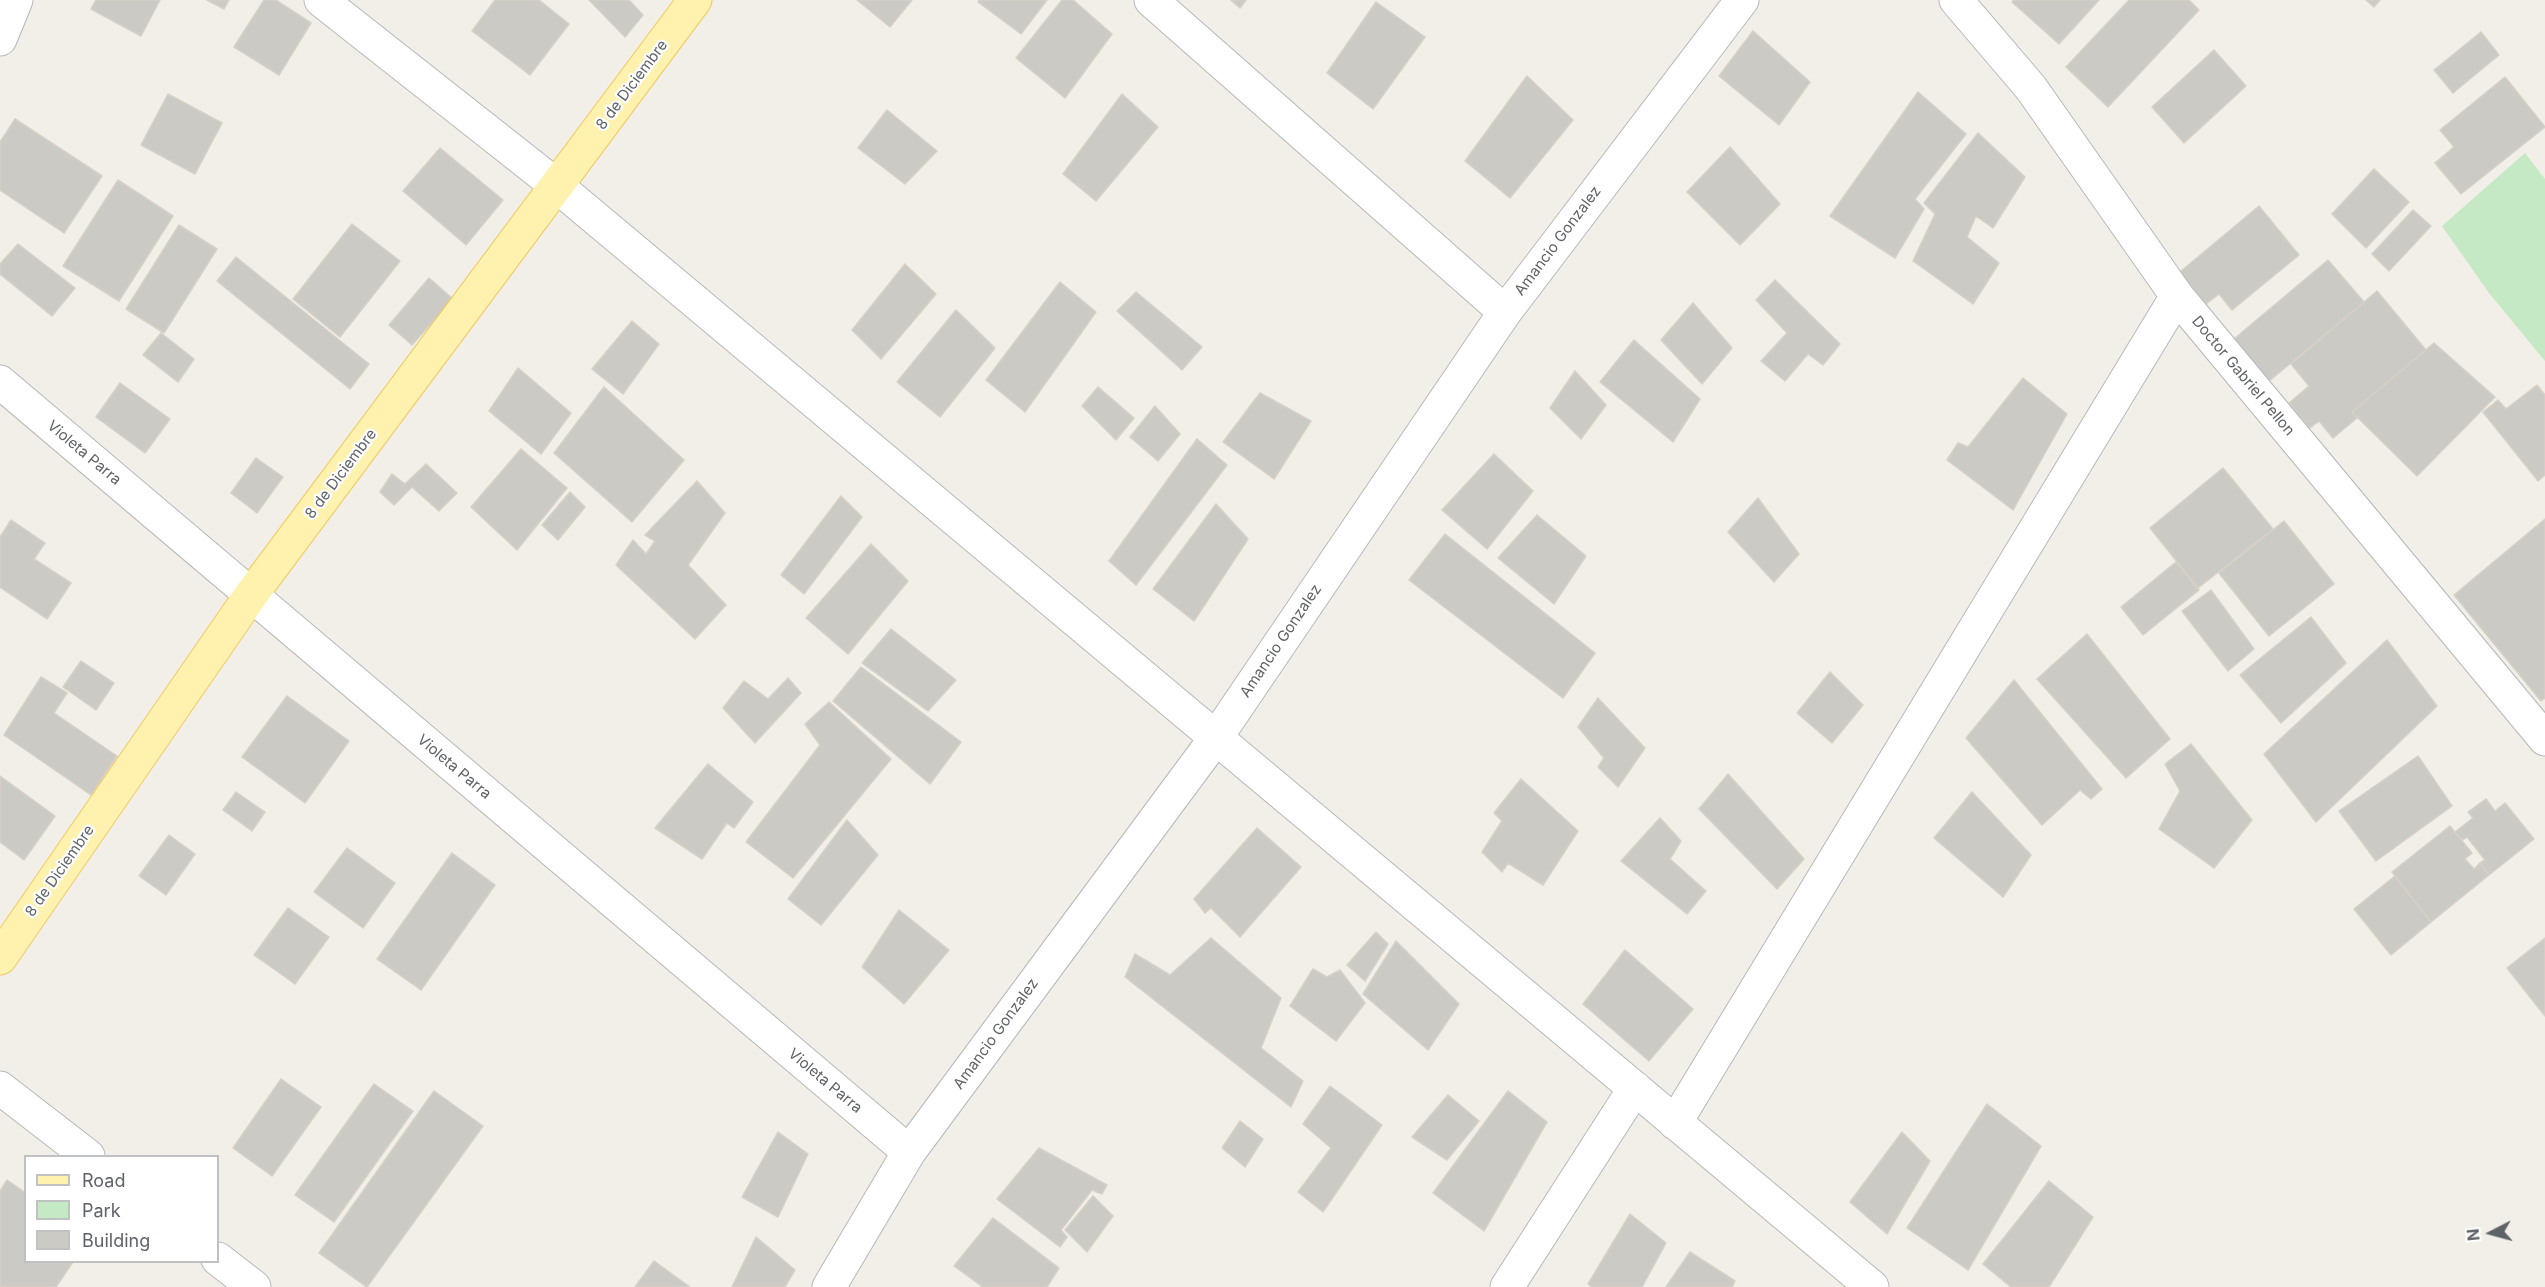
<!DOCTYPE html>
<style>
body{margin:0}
#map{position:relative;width:2545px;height:1287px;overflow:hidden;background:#f1efe8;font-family:Inter,sans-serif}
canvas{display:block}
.legend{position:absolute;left:24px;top:1155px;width:195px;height:108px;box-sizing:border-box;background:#fff;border:2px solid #bfc1c3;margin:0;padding:8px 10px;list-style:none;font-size:18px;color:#5f6368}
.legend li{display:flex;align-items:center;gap:12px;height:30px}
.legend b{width:30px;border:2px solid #bfc1c3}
.north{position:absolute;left:2461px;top:1203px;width:60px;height:60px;-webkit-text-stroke:4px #fff;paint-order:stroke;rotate:264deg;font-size:16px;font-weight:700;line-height:24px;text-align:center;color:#5f6368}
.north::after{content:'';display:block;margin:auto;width:21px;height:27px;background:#5f6368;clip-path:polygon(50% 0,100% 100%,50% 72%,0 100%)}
</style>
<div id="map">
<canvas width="2545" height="1287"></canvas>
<ul class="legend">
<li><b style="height:8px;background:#fff2af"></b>Road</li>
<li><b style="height:16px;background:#c5e8c5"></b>Park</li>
<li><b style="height:16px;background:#cccac5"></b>Building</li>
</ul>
<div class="north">N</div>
</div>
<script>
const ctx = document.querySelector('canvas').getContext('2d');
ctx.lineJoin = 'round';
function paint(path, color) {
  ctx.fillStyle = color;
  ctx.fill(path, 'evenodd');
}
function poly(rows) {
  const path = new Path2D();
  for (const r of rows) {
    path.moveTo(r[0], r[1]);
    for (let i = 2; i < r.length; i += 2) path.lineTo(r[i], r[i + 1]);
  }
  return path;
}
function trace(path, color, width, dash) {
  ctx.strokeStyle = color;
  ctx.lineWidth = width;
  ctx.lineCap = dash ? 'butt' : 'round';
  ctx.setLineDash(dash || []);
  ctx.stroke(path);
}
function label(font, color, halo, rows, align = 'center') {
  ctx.font = font + ' Inter,sans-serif';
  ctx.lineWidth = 4.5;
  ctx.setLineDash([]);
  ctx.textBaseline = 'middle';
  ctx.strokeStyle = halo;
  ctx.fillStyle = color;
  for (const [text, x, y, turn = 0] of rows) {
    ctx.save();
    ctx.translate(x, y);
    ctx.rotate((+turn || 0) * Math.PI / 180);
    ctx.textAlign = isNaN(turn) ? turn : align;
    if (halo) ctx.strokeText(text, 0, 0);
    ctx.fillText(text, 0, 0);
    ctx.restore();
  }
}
paint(poly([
 [2525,153,2545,179,2545,361,2489,293,2442,226]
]), '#c5e8c5');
const building = poly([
 [96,0,160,0,141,36,91,9,96,0],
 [207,0,229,0,224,9,207,0],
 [264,0,276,0,311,23,279,75,234,47,264,0],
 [495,0,539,0,569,24,530,75,472,31,495,0],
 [589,0,629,0,643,15,625,37,589,0],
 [857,0,912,0,890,27,857,0],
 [979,0,1047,0,1021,34,978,2,979,0],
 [1062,0,1073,0,1112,34,1065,98,1016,58,1062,0],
 [1231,0,1246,0,1240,8,1231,0],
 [2014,0,2099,0,2059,44,2012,2,2014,0],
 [2129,0,2189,0,2199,10,2108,107,2066,67,2129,0],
 [2366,0,2380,0,2374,7,2366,0],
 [1376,2,1425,37,1373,109,1327,73,1376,2],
 [1753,31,1810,82,1779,125,1719,76,1753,31],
 [2481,32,2499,55,2453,93,2434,70,2481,32],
 [2214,50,2246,86,2184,143,2152,107,2214,50],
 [1527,76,1573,120,1510,198,1465,161,1527,76],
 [2505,77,2545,127,2461,194,2435,163,2454,147,2440,130,2505,77],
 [1918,92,1966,134,1915,199,1924,209,1895,258,1830,216,1918,92],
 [168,94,222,123,195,174,141,145,168,94],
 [1122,94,1158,127,1096,201,1063,174,1122,94],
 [887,110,937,151,905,184,858,148,887,110],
 [15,119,102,176,64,233,0,190,0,142,15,119],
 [1978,133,2025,177,1993,228,1976,216,1967,237,1999,263,1973,304,1913,261,1935,214,1924,203,1978,133],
 [1730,147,1780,204,1740,245,1687,192,1730,147],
 [440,148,503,200,466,245,403,191,440,148],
 [2374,169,2409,202,2366,248,2332,214,2374,169],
 [118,180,173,216,119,301,63,266,118,180],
 [2259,206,2299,255,2232,310,2219,294,2206,304,2180,272,2259,206],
 [2413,210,2431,226,2389,271,2372,254,2413,210],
 [352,224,400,261,340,337,293,299,352,224],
 [179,225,217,249,164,333,126,309,179,225],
 [18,244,75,288,52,316,0,274,0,264,18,244],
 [236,257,369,364,350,389,217,281,236,257],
 [2328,260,2364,302,2268,382,2234,339,2328,260],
 [905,264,936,294,881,359,852,330,905,264],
 [429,278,453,299,412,345,389,325,429,278],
 [1775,280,1840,344,1823,365,1808,354,1785,381,1761,361,1787,333,1756,300,1775,280],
 [1060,282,1096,312,1025,412,986,380,1060,282],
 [2377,291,2426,350,2352,412,2357,418,2333,438,2319,421,2310,428,2289,403,2309,386,2291,364,2377,291],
 [1136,292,1202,347,1182,370,1117,311,1136,292],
 [1693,303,1732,348,1702,384,1661,340,1693,303],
 [956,310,995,348,940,417,897,382,956,310],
 [632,321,659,344,623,394,592,369,632,321],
 [161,333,194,359,178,382,143,355,161,333],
 [1634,340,1700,399,1673,442,1600,382,1634,340],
 [2434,343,2495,397,2417,476,2352,412,2434,343],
 [518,368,571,413,541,454,489,411,518,368],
 [1575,371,1606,405,1581,439,1550,408,1575,371],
 [2023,378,2067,414,2013,510,1947,460,1958,443,1968,447,2023,378],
 [120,383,170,419,145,453,96,417,120,383],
 [2537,385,2545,395,2545,475,2538,481,2483,412,2498,400,2506,409,2537,385],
 [604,387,684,460,632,522,554,453,604,387],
 [1098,387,1134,418,1116,440,1082,406,1098,387],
 [1260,393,1311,421,1274,479,1223,442,1260,393],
 [1155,406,1180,434,1158,461,1130,437,1155,406],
 [1197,439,1227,465,1136,585,1109,561,1197,439],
 [521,449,567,488,517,550,471,507,521,449],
 [1494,454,1533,491,1487,549,1442,510,1494,454],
 [256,458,283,477,257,513,231,493,256,458],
 [426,464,457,493,439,511,412,487,394,505,380,492,392,474,405,484,426,464],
 [2223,468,2273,529,2198,588,2150,528,2223,468],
 [697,481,725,513,688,565,726,605,695,639,616,565,633,540,646,554,655,541,645,535,697,481],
 [570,492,585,507,558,540,542,525,570,492],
 [841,496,862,517,804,594,781,575,841,496],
 [1758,498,1799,554,1774,582,1728,532,1758,498],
 [1216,504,1248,539,1194,621,1153,589,1216,504],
 [1537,515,1586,556,1554,604,1498,558,1537,515],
 [2545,519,2545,698,2541,701,2454,595,2545,519],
 [11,520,45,543,34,559,71,583,47,619,0,587,0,537,11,520],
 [2284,521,2334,584,2269,636,2219,573,2284,521],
 [1445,534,1595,653,1563,698,1409,580,1445,534],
 [871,544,908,581,848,654,806,618,871,544],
 [2176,562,2199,590,2143,635,2121,607,2176,562],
 [2211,590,2254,649,2228,671,2182,611,2211,590],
 [2311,617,2346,663,2281,723,2240,675,2311,617],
 [891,629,956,680,928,711,862,663,891,629],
 [2087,634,2170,739,2126,778,2037,679,2087,634],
 [2387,640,2437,706,2316,822,2264,754,2387,640],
 [81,661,114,683,96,710,63,687,81,661],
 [861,667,961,742,930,784,833,701,861,667],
 [1830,672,1863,705,1832,743,1797,713,1830,672],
 [41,677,67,693,54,713,117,756,91,795,4,735,41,677],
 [788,678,801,693,755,743,723,708,744,681,768,699,788,678],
 [2014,680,2102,789,2091,799,2080,790,2042,825,1966,738,2014,680],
 [287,696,349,741,305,803,242,757,287,696],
 [1598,698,1645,748,1618,787,1598,767,1604,758,1578,727,1598,698],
 [829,702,891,759,793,878,746,842,820,745,805,724,829,702],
 [2191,744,2252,820,2214,868,2159,829,2180,791,2165,764,2191,744],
 [2418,756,2452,806,2376,861,2339,811,2418,756],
 [708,764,753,802,734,828,727,823,702,859,655,828,708,764],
 [1728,774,1804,859,1777,889,1699,809,1728,774],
 [0,776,55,816,24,860,0,842,0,776],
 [1521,779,1578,831,1543,885,1508,863,1502,872,1482,852,1502,821,1494,813,1521,779],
 [236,792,265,812,252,831,223,810,236,792],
 [1972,792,2031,855,2003,897,1934,838,1972,792],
 [2486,799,2495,811,2505,803,2534,839,2489,875,2480,863,2485,860,2467,837,2462,840,2455,832,2473,818,2468,812,2486,799],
 [1660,818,1681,841,1670,859,1706,891,1687,914,1621,861,1660,818],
 [847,820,878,855,821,925,788,899,847,820],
 [2450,826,2472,853,2465,859,2474,869,2480,863,2489,875,2431,922,2392,872,2450,826],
 [1257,828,1301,867,1240,937,1211,908,1205,913,1194,899,1257,828],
 [169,835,195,854,166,895,139,876,169,835],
 [347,848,395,883,363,928,314,892,347,848],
 [452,853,495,885,421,990,377,959,452,853],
 [2395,876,2431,922,2391,955,2354,909,2395,876],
 [288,908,329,937,295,984,254,955,288,908],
 [899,910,949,950,904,1004,862,967,899,910],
 [1376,932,1388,944,1365,981,1347,965,1376,932],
 [1211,938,1281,998,1261,1048,1303,1081,1291,1107,1125,977,1135,954,1170,975,1211,938],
 [2545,938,2545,1016,2507,968,2545,938],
 [1396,941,1459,1004,1428,1050,1363,994,1396,941],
 [1625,950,1693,1009,1649,1061,1583,1004,1625,950],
 [1313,969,1327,977,1340,970,1365,1003,1336,1041,1290,1006,1313,969],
 [281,1079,321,1107,272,1176,233,1148,281,1079],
 [374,1084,413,1111,334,1222,295,1195,374,1084],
 [1330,1086,1382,1125,1323,1212,1298,1192,1331,1148,1303,1124,1330,1086],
 [434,1091,483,1126,367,1287,319,1253,434,1091],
 [1508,1091,1547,1122,1484,1231,1433,1193,1508,1091],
 [1448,1095,1479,1121,1447,1160,1412,1137,1448,1095],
 [1987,1104,2041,1146,1968,1270,1907,1228,1987,1104],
 [1240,1121,1263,1139,1245,1167,1222,1148,1240,1121],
 [778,1132,808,1154,778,1217,742,1197,778,1132],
 [1902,1132,1930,1161,1887,1234,1850,1202,1902,1132],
 [1039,1148,1107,1185,1102,1194,1092,1190,1061,1230,1067,1237,1060,1247,997,1199,1039,1148],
 [7,1180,26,1193,26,1262,73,1262,56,1287,0,1287,0,1191,7,1180],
 [2049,1181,2093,1217,2049,1287,2011,1287,1983,1264,2049,1181],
 [1093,1196,1113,1216,1087,1252,1065,1230,1093,1196],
 [1630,1214,1666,1243,1642,1287,1592,1287,1588,1284,1630,1214],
 [993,1218,1059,1268,1047,1287,983,1287,954,1266,993,1218],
 [756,1237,795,1270,785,1287,732,1287,756,1237],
 [1690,1252,1735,1281,1732,1287,1666,1287,1690,1252],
 [654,1261,690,1287,635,1287,654,1261]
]);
paint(building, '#cccac5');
trace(building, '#d6d1c6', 1.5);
const minor = poly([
 [321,0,557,186,1872,1287],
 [1151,0,1505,312],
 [1956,0,2031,88,2177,296,2545,739],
 [0,39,16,0],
 [0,382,909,1152],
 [0,1088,88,1156],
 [1675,1123,2177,296],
 [218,1259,254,1287],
 [829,1287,909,1152,1215,739,1505,312,1742,0],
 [1507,1287,1635,1088]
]);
const major = poly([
 [0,958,251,595,695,0]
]);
trace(minor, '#b5b8bc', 35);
trace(major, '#f2c960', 35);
trace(minor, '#fff', 33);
trace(major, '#fff2af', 33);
label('15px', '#5f6368', '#fff', [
 ["8 de Diciembre",632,85,-53],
 ["Amancio Gonzalez",1558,241,-53],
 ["Doctor Gabriel Pellon",2243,376,50],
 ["Violeta Parra",84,453,40],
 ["8 de Diciembre",341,474,-53],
 ["Amancio Gonzalez",1281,641,-56],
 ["Violeta Parra",454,767,40],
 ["8 de Diciembre",60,871,-55],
 ["Amancio Gonzalez",996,1034,-54],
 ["Violeta Parra",825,1081,40]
]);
</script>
